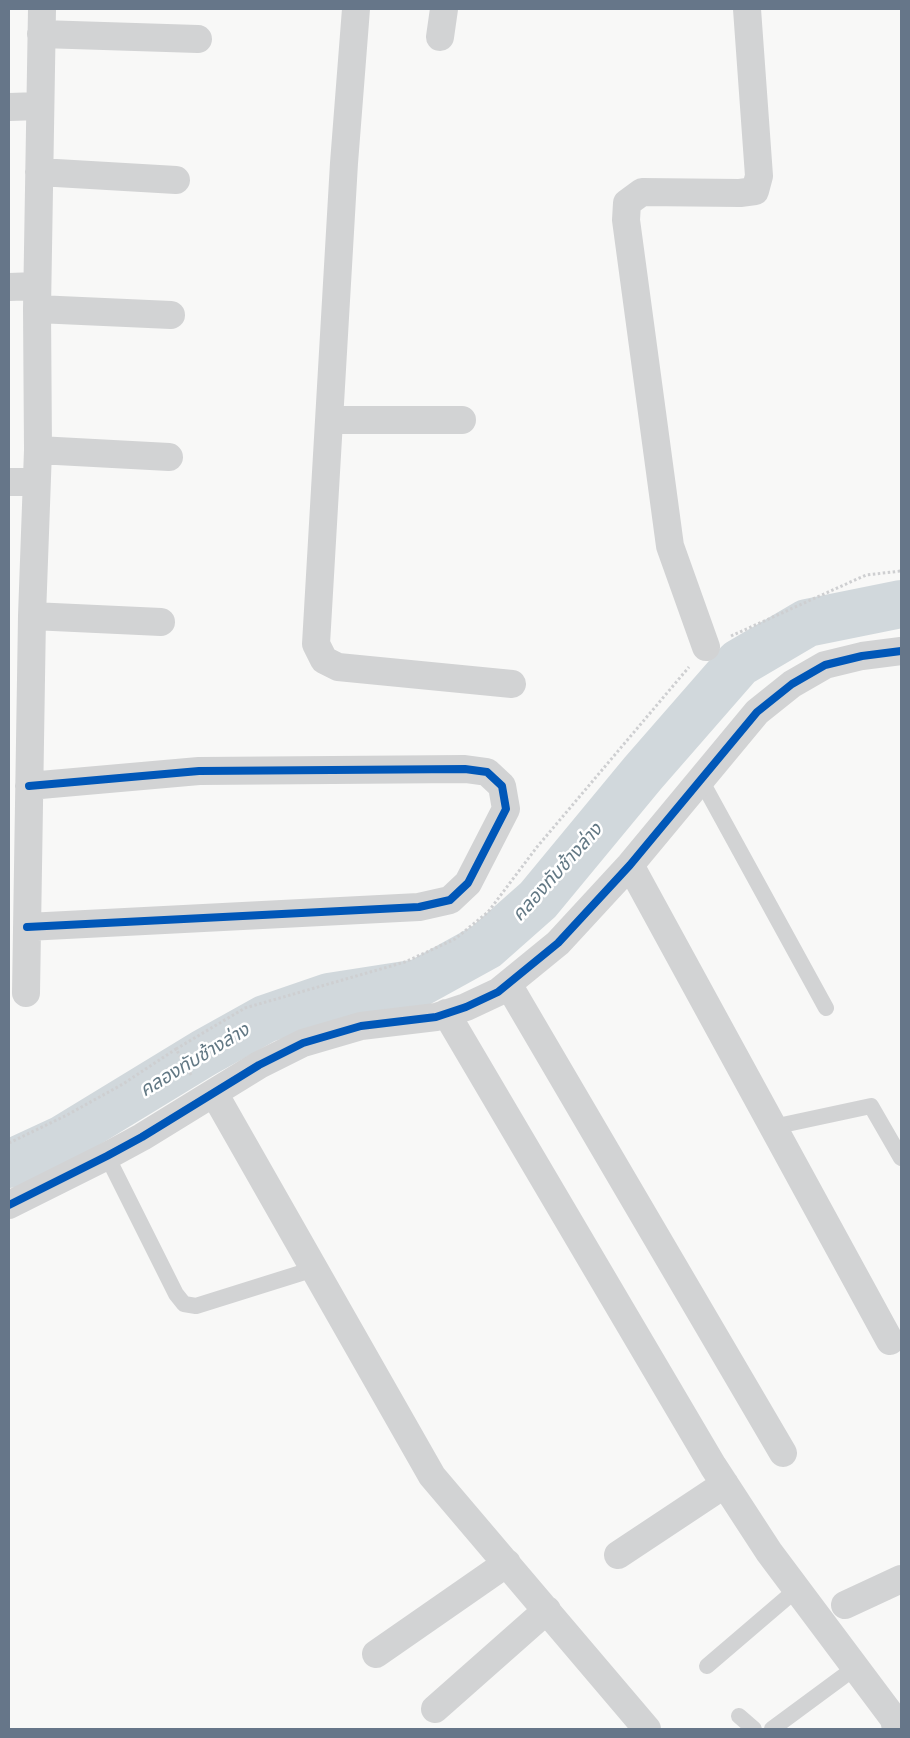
<!DOCTYPE html>
<meta charset="utf-8">
<style>
body{margin:0}
#map{position:relative;width:910px;height:1738px;overflow:hidden;background:#f8f8f7;font-family:Roboto,sans-serif}
canvas{display:block}
.frame{position:absolute;inset:0;border:10px solid #667689;pointer-events:none}
</style>
<div id="map">
<canvas width="910" height="1738"></canvas>
<div class="frame"></div>
</div>
<script>
const ctx = document.querySelector('canvas').getContext('2d');
ctx.lineJoin = 'round';
function poly(rows) {
  const path = new Path2D();
  for (const r of rows) {
    path.moveTo(r[0], r[1]);
    for (let i = 2; i < r.length; i += 2) path.lineTo(r[i], r[i + 1]);
  }
  return path;
}
function trace(path, color, width, dash) {
  ctx.strokeStyle = color;
  ctx.lineWidth = width;
  ctx.lineCap = dash ? 'butt' : 'round';
  ctx.setLineDash(dash || []);
  ctx.stroke(path);
}
function label(font, color, halo, rows, align = 'center') {
  ctx.font = font + ' Roboto,"Noto Sans Thai",sans-serif';
  ctx.lineWidth = 5;
  ctx.setLineDash([]);
  ctx.textBaseline = 'middle';
  ctx.strokeStyle = halo;
  ctx.fillStyle = color;
  for (const [text, x, y, turn = 0] of rows) {
    ctx.save();
    ctx.translate(x, y);
    ctx.rotate((+turn || 0) * Math.PI / 180);
    ctx.textAlign = isNaN(turn) ? turn : align;
    if (halo) ctx.strokeText(text, 0, 0);
    ctx.fillText(text, 0, 0);
    ctx.restore();
  }
}
trace(poly([
 [9,1164,63,1139,204,1053,265,1019,329,997,419,983,486,946,538,900,643,773,739,663,807,623,901,604]
]), '#d1d8dc', 48);
trace(poly([
 [731,636,866,575,901,571],
 [191,1075,176,1049,245,1008,405,962,455,939,488,912,537,847,689,667],
 [9,1143,67,1115,123,1084,176,1049]
]), '#cecfd1', 3, [2.5, 2.5]);
trace(poly([
 [701,780,826,1008],
 [773,1127,871,1106,901,1158],
 [107,1156,176,1294,184,1304,196,1306,314,1269],
 [707,1666,797,1589],
 [739,1716,754,1729],
 [772,1729,856,1667]
]), '#d2d3d4', 16);
trace(poly([
 [356,9,344,163,316,644,324,660,338,667,512,684],
 [41,34,198,39],
 [440,37,444,9],
 [9,107,40,106],
 [39,172,176,180],
 [9,287,37,286],
 [37,309,171,315],
 [329,420,462,420],
 [38,450,169,457],
 [9,482,36,482],
 [32,616,161,622],
 [706,647,670,546,626,220,627,203,642,192,740,193,755,191,759,176,747,9],
 [630,865,890,1341],
 [27,927,419,907,450,900,468,883,506,809,502,786,487,772,465,769,199,771,29,786],
 [508,984,783,1453],
 [26,993,32,616,38,450,37,309,42,9],
 [446,1013,713,1466,769,1552,894,1719,896,1729],
 [214,1093,432,1476,647,1729],
 [9,1205,107,1156,142,1137,259,1065,303,1043,361,1026,436,1017,466,1007,498,992,558,943,630,865,757,712,792,684,825,665,862,656,901,651],
 [618,1555,725,1484],
 [845,1605,901,1579],
 [376,1654,507,1563],
 [435,1709,547,1610]
]), '#d2d3d4', 28);
trace(poly([
 [27,927,419,907,450,900,468,883,506,809,502,786,487,772,465,769,199,771,29,786],
 [9,1205,107,1156,142,1137,259,1065,303,1043,361,1026,436,1017,466,1007,498,992,558,943,630,865,757,712,792,684,825,665,862,656,901,651]
]), '#0057b8', 8);
label('italic 19px', '#627884', '#fff', [
 ["คลองทับช้างล่าง",558,873,-48],
 ["คลองทับช้างล่าง",195,1061,-31]
]);
</script>
